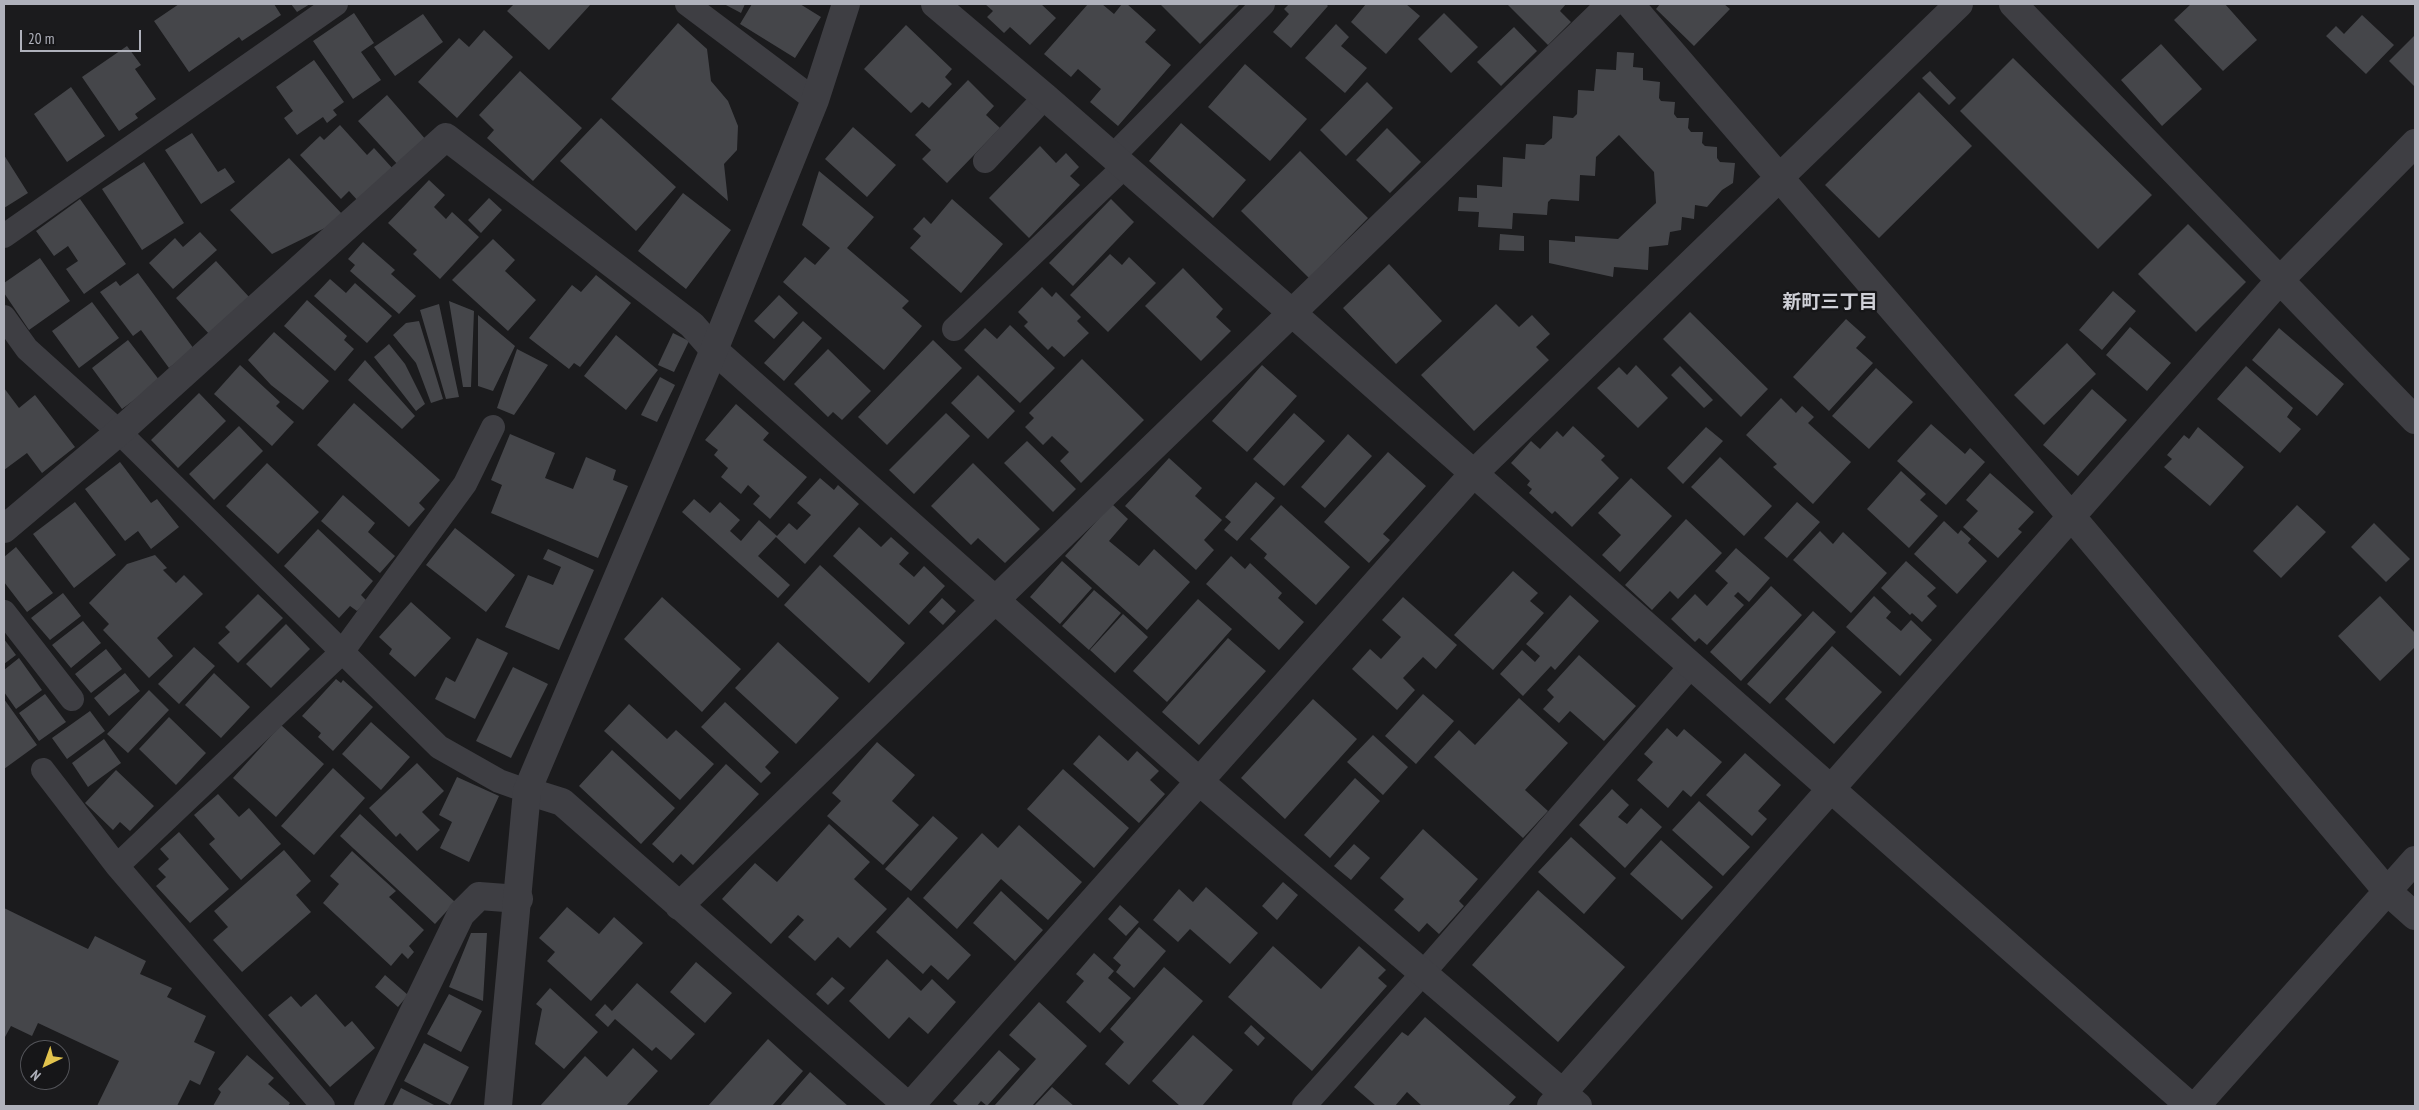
<!DOCTYPE html>
<meta charset="utf-8">
<style>
body{margin:0}
#map{position:relative;width:2419px;height:1110px;overflow:hidden;background:#1b1b1d;font-family:"PT Sans Narrow",sans-serif}
canvas{display:block}
.frame{position:absolute;inset:0;border:5px solid #afb1bb;pointer-events:none}
.north{position:absolute;left:20px;top:1040px;width:50px;height:50px;box-sizing:border-box;background:#161618;border:1px solid #535459;border-radius:50%;rotate:222deg;font-size:14px;font-weight:700;line-height:20px;text-align:center;color:#afb1bb}
.north::after{content:'';display:block;margin:auto;width:18px;height:22px;background:#e2c34d;clip-path:polygon(50% 0,100% 100%,50% 72%,0 100%)}
.scale{position:absolute;left:20px;top:30px;width:121px;height:22px;box-sizing:border-box;border:2px solid #afb1bb;border-top:0;padding-left:6px;font-size:15px;line-height:18px;white-space:nowrap;color:#afb1bb;-webkit-text-stroke:4px #161618;paint-order:stroke}
</style>
<div id="map">
<canvas width="2419" height="1110"></canvas>
<div class="frame"></div>
<div class="north">N</div>
<div class="scale">20 m</div>
</div>
<script>
const ctx = document.querySelector('canvas').getContext('2d');
ctx.lineJoin = 'round';
function paint(path, color) {
  ctx.fillStyle = color;
  ctx.fill(path, 'evenodd');
}
function poly(rows) {
  const path = new Path2D();
  for (const r of rows) {
    path.moveTo(r[0], r[1]);
    for (let i = 2; i < r.length; i += 2) path.lineTo(r[i], r[i + 1]);
  }
  return path;
}
function trace(path, color, width, dash) {
  ctx.strokeStyle = color;
  ctx.lineWidth = width;
  ctx.lineCap = dash ? 'butt' : 'round';
  ctx.setLineDash(dash || []);
  ctx.stroke(path);
}
function label(font, color, halo, rows, align = 'center') {
  ctx.font = font + ' "PT Sans Narrow","Noto Sans JP",sans-serif';
  ctx.lineWidth = 4.5;
  ctx.setLineDash([]);
  ctx.textBaseline = 'middle';
  ctx.strokeStyle = halo;
  ctx.fillStyle = color;
  for (const [text, x, y, turn = 0] of rows) {
    ctx.save();
    ctx.translate(x, y);
    ctx.rotate((+turn || 0) * Math.PI / 180);
    ctx.textAlign = isNaN(turn) ? turn : align;
    if (halo) ctx.strokeText(text, 0, 0);
    ctx.fillText(text, 0, 0);
    ctx.restore();
  }
}
paint(poly([
 [179,4,274,4,281,15,242,41,239,37,189,72,154,21],
 [291,4,310,4,297,12],
 [514,4,591,4,549,50,507,11],
 [724,4,745,4,741,13],
 [752,4,800,4,821,17,795,58,740,24],
 [985,4,1041,4,1056,18,1030,45,1010,27,1004,33,987,17,993,11],
 [1088,4,1102,4,1114,14,1122,4,1127,4,1156,30,1145,42,1171,65,1118,126,1090,102,1101,89,1078,69,1071,77,1044,54],
 [1160,4,1240,4,1200,44],
 [1289,4,1326,4,1328,6,1291,48,1273,32,1289,14,1284,9],
 [1366,4,1406,4,1420,16,1386,54,1351,22],
 [1507,4,1566,4,1560,11,1571,22,1548,45],
 [1660,4,1724,4,1730,9,1694,46,1656,9],
 [2191,4,2225,4,2257,40,2223,71,2174,20],
 [354,13,374,43,361,52,381,80,353,99,313,41],
 [1444,13,1478,47,1451,73,1418,39],
 [423,14,443,42,395,76,374,47],
 [2362,15,2394,45,2366,74,2326,36,2336,26,2344,34],
 [678,23,707,49,711,81,728,101,738,126,737,150,724,164,728,201,611,99],
 [1336,24,1349,37,1341,46,1367,68,1345,93,1305,58],
 [906,25,952,69,945,77,952,84,929,108,922,102,911,113,864,69],
 [1514,27,1537,51,1501,86,1477,62],
 [484,30,513,57,457,118,418,82,459,38,469,47],
 [2415,35,2415,87,2389,61],
 [2161,44,2202,89,2162,126,2121,80],
 [127,46,141,65,135,69,156,99,135,114,138,118,119,131,82,77],
 [1617,52,1634,53,1633,67,1643,68,1643,80,1660,82,1659,98,1661,101,1675,102,1674,114,1677,118,1689,118,1688,128,1691,132,1703,132,1702,143,1705,146,1717,147,1717,158,1720,162,1735,163,1733,183,1722,190,1707,207,1695,205,1694,219,1682,217,1681,230,1670,232,1668,245,1649,247,1648,270,1614,267,1613,277,1549,263,1549,240,1575,242,1575,236,1618,239,1656,203,1654,172,1619,135,1596,157,1595,176,1580,175,1579,201,1551,199,1548,202,1547,215,1513,213,1512,229,1478,227,1479,212,1458,211,1459,197,1477,198,1477,185,1502,187,1503,157,1525,159,1526,144,1544,145,1552,138,1553,116,1573,118,1577,114,1578,90,1594,91,1596,69,1616,70],
 [2013,58,2152,195,2098,249,1960,111],
 [314,60,344,102,333,110,337,115,327,123,323,117,297,135,284,118,293,111,276,87],
 [1245,64,1307,119,1270,161,1208,107],
 [520,71,582,128,533,181,487,138,494,130,479,115],
 [1930,71,1956,98,1949,105,1922,78],
 [968,80,994,106,986,115,1000,128,947,183,922,159,931,150,915,135],
 [1367,82,1393,108,1346,156,1320,130],
 [71,87,105,136,67,162,34,114],
 [1919,92,1972,146,1879,238,1825,185],
 [387,95,427,141,399,166,358,121],
 [601,118,676,187,636,231,560,161],
 [1181,123,1246,180,1213,218,1149,161],
 [340,125,367,155,374,148,394,170,359,202,349,191,341,199,300,155,320,136,324,140],
 [853,127,896,165,867,197,825,159],
 [1387,128,1421,162,1390,193,1356,160],
 [192,133,218,172,225,168,235,182,201,204,165,150],
 [1040,146,1056,163,1066,153,1079,167,1070,176,1080,185,1029,238,989,198],
 [1300,151,1368,218,1309,278,1241,211],
 [4,155,28,193,4,208],
 [289,158,343,215,325,228,272,254,230,210],
 [144,162,184,223,142,250,102,189],
 [819,171,874,217,847,248,909,301,902,308,922,326,884,370,783,282,805,257,815,265,830,248,802,225],
 [429,180,445,195,434,207,446,219,452,212,479,237,440,279,413,254,417,250,388,223],
 [683,193,731,230,686,289,638,251],
 [489,198,502,210,481,233,468,220],
 [80,199,126,264,84,294,66,269,78,261,68,246,54,256,36,231],
 [952,199,1003,244,961,293,910,248,921,236,913,229,924,217,931,224],
 [1111,199,1134,222,1073,286,1049,263],
 [2188,224,2246,282,2196,332,2138,274],
 [200,232,217,250,173,289,149,263,175,238,183,247],
 [1500,234,1524,236,1524,251,1499,250],
 [493,239,515,260,505,271,536,300,508,331,452,280],
 [363,242,395,270,391,274,416,296,399,314,350,271,355,265,348,259],
 [1110,254,1122,265,1129,257,1156,283,1108,332,1070,295],
 [40,258,70,301,29,330,4,293,4,283],
 [216,261,250,298,210,335,176,298],
 [1389,264,1442,321,1396,364,1343,308],
 [1183,268,1223,309,1216,317,1231,331,1201,361,1145,306],
 [138,273,194,349,169,368,141,330,133,336,100,292,116,281,120,286],
 [596,275,631,303,580,367,574,363,569,369,529,338,572,285,581,292],
 [330,279,346,293,355,283,392,316,367,343,314,296],
 [1042,287,1052,297,1056,292,1081,317,1077,321,1089,333,1064,357,1052,346,1048,350,1024,326,1028,322,1018,312],
 [2113,291,2136,311,2102,350,2079,330],
 [779,295,798,313,774,339,754,321],
 [307,300,347,336,344,340,354,349,335,371,284,326],
 [449,301,474,311,471,387,463,387],
 [92,302,119,338,79,368,52,331],
 [439,304,459,397,446,399,420,310],
 [1496,304,1519,327,1532,315,1550,334,1536,347,1549,360,1474,431,1421,375],
 [1690,312,1768,389,1741,417,1663,339],
 [478,315,515,346,493,391,478,386],
 [1846,319,1866,337,1856,348,1873,363,1829,411,1793,377],
 [419,321,443,399,431,403,416,363,393,335,406,323],
 [803,321,822,338,784,381,764,363],
 [1010,325,1055,368,1020,403,964,350,985,328,997,339],
 [2130,327,2171,363,2147,391,2106,355],
 [2279,328,2344,384,2317,416,2252,360],
 [274,332,329,381,303,410,271,385,248,360],
 [673,333,689,341,674,372,658,365],
 [616,335,658,370,626,410,584,376],
 [128,340,160,381,122,409,92,368],
 [933,340,962,368,887,445,858,417],
 [2067,343,2096,374,2044,425,2014,395],
 [389,344,405,364,425,404,416,411,374,357],
 [517,349,548,365,514,415,497,408],
 [828,349,871,391,842,420,833,412,828,417,794,384],
 [1082,359,1144,420,1081,483,1060,461,1069,452,1052,436,1043,445,1025,427,1034,418,1029,413],
 [365,360,415,416,402,429,348,380],
 [240,365,280,402,276,406,294,422,272,446,214,394],
 [1262,365,1297,396,1247,452,1212,421],
 [1636,365,1668,398,1638,428,1597,388,1619,367,1627,375],
 [1680,366,1713,400,1704,408,1671,375],
 [2246,366,2293,408,2287,417,2301,429,2280,453,2217,399],
 [1876,368,1913,402,1869,449,1832,416],
 [978,375,1015,411,988,439,951,403],
 [660,377,675,385,657,422,641,415],
 [4,388,19,408,35,395,75,447,42,473,27,453,4,470],
 [2092,389,2127,420,2078,476,2043,445],
 [199,393,226,421,178,468,151,440],
 [1781,398,1796,413,1802,406,1814,417,1808,423,1851,462,1813,504,1773,467,1777,464,1746,435],
 [354,403,440,480,419,503,425,509,409,527,317,445],
 [736,404,769,433,763,440,807,477,770,519,753,504,760,496,748,485,741,494,721,477,728,468,714,455,718,450,705,440],
 [946,413,970,436,914,494,889,470],
 [1294,413,1325,441,1284,486,1253,459],
 [1931,424,1965,454,1970,448,1985,462,1946,505,1897,461],
 [239,426,263,451,214,500,189,474],
 [1573,426,1605,456,1601,460,1619,478,1572,527,1555,511,1552,514,1529,493,1532,489,1527,485,1530,481,1511,463,1531,441,1540,449,1557,431,1563,437],
 [1706,427,1723,441,1683,484,1667,468],
 [2198,427,2244,467,2210,506,2164,467,2172,459,2167,455,2184,435,2189,439],
 [510,434,555,453,545,478,573,489,586,457,616,470,613,480,628,486,598,558,491,513,502,485,491,480],
 [1348,434,1372,456,1325,508,1301,487],
 [1027,441,1076,489,1053,512,1004,463],
 [1388,452,1426,486,1383,534,1390,540,1369,563,1324,522],
 [1720,457,1772,506,1744,536,1691,487],
 [1169,458,1202,488,1195,496,1222,520,1204,540,1214,550,1196,570,1125,506],
 [120,462,151,503,157,499,179,527,151,549,138,531,125,541,85,489],
 [267,463,319,512,278,554,226,506],
 [973,463,1040,529,1005,563,978,538,971,545,931,506],
 [1901,471,1926,494,1920,500,1938,516,1909,548,1867,509],
 [1990,473,2034,512,2018,529,2022,532,1998,558,1963,527,1978,511,1966,500],
 [820,478,834,490,838,485,859,504,805,564,776,537,758,556,790,585,778,598,682,512,694,499,710,513,720,502,740,520,730,531,741,541,759,520,777,536,789,523,797,530,811,515,797,503],
 [1631,478,1672,516,1620,572,1602,555,1621,535,1598,513],
 [1256,482,1275,498,1237,541,1224,530,1231,522,1225,517],
 [343,495,375,523,368,532,395,556,380,573,321,521],
 [75,502,116,555,74,588,33,534],
 [1797,502,1820,522,1787,558,1764,538],
 [1112,504,1128,519,1109,541,1139,566,1154,549,1190,582,1147,630,1065,556],
 [1281,505,1350,567,1316,605,1264,558,1267,554,1250,539],
 [2297,505,2326,532,2281,578,2253,551],
 [1686,519,1722,553,1678,599,1670,591,1652,610,1625,585],
 [1944,521,1958,534,1961,530,1971,539,1968,543,1987,561,1957,594,1914,554],
 [2374,523,2410,559,2386,582,2351,547],
 [859,527,881,547,891,537,909,553,899,564,914,577,924,566,945,586,909,625,833,556],
 [455,528,515,575,486,612,426,565],
 [318,529,373,581,361,595,367,601,357,611,350,606,339,618,284,566],
 [1820,531,1833,544,1843,532,1887,573,1851,613,1793,560],
 [16,547,53,593,27,612,4,582,4,557],
 [1736,548,1770,578,1749,602,1738,592,1734,596,1744,605,1707,645,1699,638,1695,642,1671,619,1695,594,1707,606,1728,583,1715,571],
 [548,549,594,570,559,650,505,627,528,575,553,585,561,567,543,559],
 [155,555,167,568,163,570,176,583,184,575,203,594,157,638,173,656,149,678,103,630,109,624,89,603,127,564],
 [1231,556,1245,569,1250,563,1282,593,1278,598,1304,622,1279,650,1206,584],
 [1062,561,1092,588,1060,624,1030,597],
 [1906,561,1936,588,1927,596,1937,606,1922,622,1912,613,1910,615,1881,588],
 [820,565,905,643,869,683,784,605],
 [1513,571,1538,593,1530,601,1544,613,1493,670,1454,635],
 [1771,586,1802,615,1741,681,1710,652],
 [1094,590,1121,613,1089,650,1062,626],
 [63,593,81,616,50,640,31,618],
 [258,594,283,618,238,663,218,643,230,632,225,627],
 [1570,595,1599,621,1555,670,1551,666,1523,696,1500,674,1522,650,1535,662,1540,656,1526,644],
 [1874,596,1891,612,1886,618,1901,631,1911,620,1932,640,1900,676,1846,627],
 [2380,596,2415,633,2415,647,2380,681,2338,636],
 [662,597,741,669,702,712,624,639],
 [1403,597,1457,645,1436,669,1423,657,1403,678,1415,690,1397,710,1352,669,1370,649,1381,659,1401,637,1382,620],
 [942,598,956,611,943,625,929,612],
 [1198,599,1232,629,1167,702,1133,671],
 [411,602,451,638,415,677,389,654,392,649,379,637],
 [1813,611,1836,632,1770,704,1747,684],
 [1123,614,1148,637,1115,673,1090,650],
 [83,621,101,643,71,668,52,645],
 [286,624,310,649,271,688,246,664],
 [477,638,508,653,475,719,435,699,446,677,455,682],
 [1228,638,1266,671,1199,745,1162,712],
 [4,639,16,655,4,664],
 [778,642,839,698,796,744,735,688],
 [1832,646,1882,692,1834,744,1785,699],
 [194,647,215,666,179,704,158,684],
 [106,649,122,669,91,693,75,674],
 [1579,655,1636,706,1604,741,1570,711,1559,723,1543,709,1554,697,1547,690],
 [19,658,42,690,16,709,4,692,4,670],
 [513,667,548,684,511,758,476,741],
 [125,673,140,691,109,716,94,698],
 [214,673,250,707,221,738,185,705],
 [336,679,341,683,343,680,373,707,333,751,318,737,321,733,302,716],
 [149,690,169,710,128,753,107,734],
 [45,694,66,722,39,741,19,713],
 [1423,694,1454,721,1416,764,1385,736],
 [1519,698,1568,743,1525,790,1548,811,1523,838,1434,757,1459,730,1475,745],
 [4,699,37,745,4,769],
 [1313,699,1357,739,1285,819,1241,778],
 [725,702,779,752,765,767,771,773,761,783,701,727],
 [629,704,667,739,676,730,714,764,680,800,604,731],
 [90,711,105,731,67,759,52,738],
 [169,717,206,753,176,785,139,749],
 [371,722,410,757,381,790,342,754],
 [281,725,324,764,276,817,233,778],
 [1667,728,1677,737,1684,729,1722,762,1691,797,1683,790,1668,808,1637,780,1653,762,1644,754],
 [1099,735,1128,761,1137,751,1159,771,1150,780,1165,794,1139,823,1073,764],
 [1373,735,1408,767,1383,795,1347,762],
 [104,739,121,763,88,787,72,763],
 [877,742,915,775,892,801,919,825,883,865,827,816,841,801,832,793],
 [612,750,675,808,641,844,579,786],
 [1745,753,1781,785,1758,811,1767,819,1752,836,1706,795],
 [417,763,444,791,422,812,440,830,417,851,400,833,396,837,369,808],
 [726,764,759,794,693,865,681,854,673,863,652,844],
 [333,768,365,798,314,855,281,826],
 [1063,769,1129,828,1094,868,1027,809],
 [116,770,154,806,130,831,120,822,113,830,85,803],
 [457,777,499,796,469,862,440,848,452,822,439,815],
 [1355,778,1380,801,1330,858,1304,835],
 [1612,789,1629,805,1618,817,1627,824,1641,808,1662,827,1625,868,1579,825],
 [218,794,239,817,249,808,281,844,241,880,209,844,215,839,194,815],
 [1699,801,1750,847,1723,876,1672,830],
 [360,814,455,902,435,924,340,836],
 [933,816,958,838,911,891,885,869],
 [829,824,870,862,854,879,887,909,850,948,838,937,815,961,788,937,804,920,798,915,771,944,722,899,755,863,777,882],
 [1019,825,1082,882,1048,920,1001,879,957,929,923,898,982,833,998,848],
 [1423,829,1478,879,1459,901,1464,906,1439,934,1427,923,1419,932,1394,910,1404,899,1380,878],
 [179,832,229,889,190,923,156,886,166,877,158,869,169,859,160,849],
 [1571,837,1616,878,1584,914,1538,872],
 [1661,840,1713,887,1682,920,1630,874],
 [1354,844,1370,858,1351,880,1334,866],
 [284,850,311,881,296,895,311,912,242,972,213,940,228,927,214,911],
 [352,851,396,891,389,897,424,930,409,946,414,952,408,959,402,953,391,966,323,903,339,884,330,876],
 [1283,882,1298,895,1277,920,1262,906],
 [1206,887,1258,933,1230,964,1190,929,1178,942,1153,920,1179,889,1193,902],
 [1538,890,1625,967,1558,1042,1472,965],
 [1001,891,1043,930,1015,961,973,923],
 [908,897,971,955,948,980,931,965,923,974,876,932],
 [1120,905,1139,922,1126,936,1108,919],
 [567,907,599,934,614,917,643,943,591,1001,547,961,555,952,539,938],
 [4,908,88,949,95,936,146,961,140,974,172,988,167,997,206,1016,194,1042,215,1052,200,1085,190,1080,177,1106,97,1106,119,1061,38,1023,32,1036,11,1026,5,1037,4,1036],
 [1139,927,1166,951,1134,988,1116,972,1121,965,1113,958],
 [471,933,487,933,483,1001,449,987],
 [1273,946,1321,989,1359,946,1386,970,1378,978,1387,986,1312,1071,1228,997],
 [1094,953,1114,971,1108,978,1131,998,1100,1033,1066,1002,1084,981,1076,974],
 [887,959,921,991,932,979,956,1002,928,1034,909,1017,889,1039,849,1001],
 [696,962,732,993,705,1023,670,992],
 [1164,967,1203,1001,1129,1085,1105,1064,1124,1042,1110,1029],
 [385,975,408,995,398,1007,375,987],
 [832,977,845,988,828,1005,816,994],
 [637,983,695,1034,671,1060,656,1047,652,1051,615,1019,608,1027,595,1015,605,1004,612,1011],
 [550,988,598,1032,564,1069,535,1044,542,1009,536,1004],
 [316,994,345,1027,352,1021,375,1048,330,1087,268,1015,291,996,301,1007],
 [449,994,482,1011,461,1052,427,1034],
 [1039,1002,1087,1046,1032,1106,994,1106,1036,1059,1009,1035],
 [1425,1017,1516,1097,1508,1106,1422,1106,1407,1092,1395,1106,1376,1106,1354,1087,1402,1032,1408,1036],
 [1251,1025,1265,1038,1258,1046,1244,1033],
 [1193,1035,1233,1070,1202,1106,1180,1106,1152,1081],
 [768,1039,803,1071,772,1106,708,1106],
 [424,1043,469,1067,450,1105,404,1081],
 [633,1048,658,1071,626,1106,540,1106,585,1056,607,1077],
 [999,1050,1020,1069,987,1106,981,1101,977,1106,959,1106,953,1101],
 [247,1055,274,1078,268,1084,290,1103,288,1106,213,1106,221,1092,218,1089],
 [810,1072,848,1106,780,1106],
 [1052,1087,1074,1106,1034,1106],
 [401,1088,436,1106,392,1106]
]), '#45464a');
trace(poly([
 [687,4,815,100],
 [1113,156,1263,4],
 [985,161,1045,97],
 [4,236,336,4],
 [4,317,27,349,119,432,439,747,499,781,527,791],
 [954,329,1124,167],
 [4,612,72,699],
 [43,770,117,866],
 [323,1106,117,866,342,652,465,484,493,427],
 [1304,1106,1423,973,1691,666]
]), '#3e3e43', 24);
trace(poly([
 [935,4,1045,97,1291,312,2190,1106],
 [1630,4,2071,516,2387,891,2415,916],
 [2013,4,2415,420],
 [4,529,119,432,446,137,692,325,714,350,1200,782,1578,1106],
 [527,791,562,802,908,1106],
 [679,906,1611,4],
 [368,1106,461,914,479,896,519,899],
 [910,1106,1473,474,1959,4],
 [1551,1106,2280,280,2415,143],
 [2196,1106,2415,860]
]), '#3e3e43', 28);
trace(poly([
 [498,1106,527,791,714,350,815,100,846,4]
]), '#3e3e43', 28);
label('bold 19px', '#cfd0d7', '#161618', [
 ["新町三丁目",1830,303]
]);
</script>
